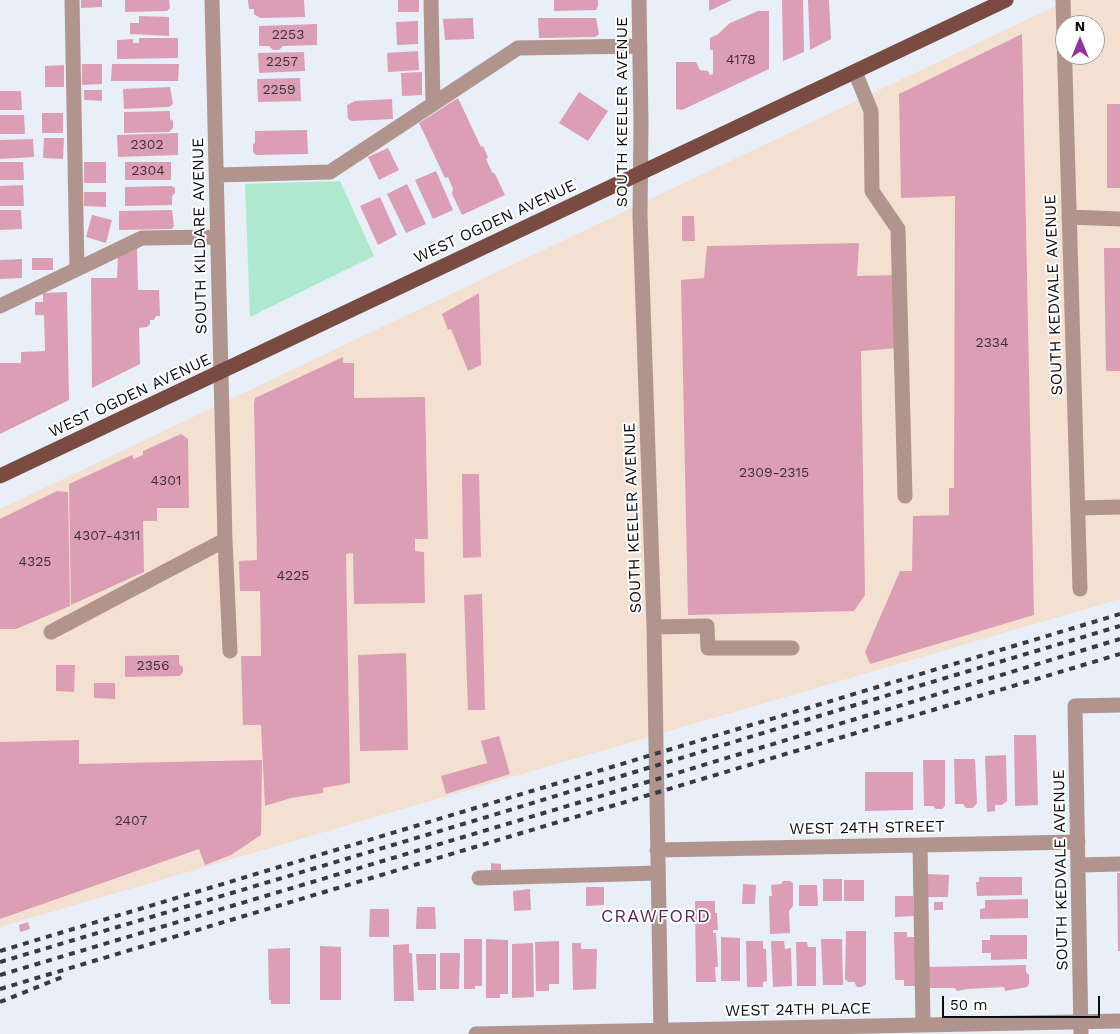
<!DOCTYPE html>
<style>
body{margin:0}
#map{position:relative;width:1120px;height:1034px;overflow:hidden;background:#e8eff9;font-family:"Work Sans",sans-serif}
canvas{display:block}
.north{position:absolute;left:1055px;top:15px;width:50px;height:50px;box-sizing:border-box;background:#fff;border:1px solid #9d9ea0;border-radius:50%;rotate:0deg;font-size:14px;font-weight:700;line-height:20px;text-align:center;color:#0b0d11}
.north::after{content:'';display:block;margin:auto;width:18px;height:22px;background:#92319a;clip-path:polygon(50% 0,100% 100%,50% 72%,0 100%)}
.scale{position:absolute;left:942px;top:996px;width:158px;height:22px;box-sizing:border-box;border:2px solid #0b0d11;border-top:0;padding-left:6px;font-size:15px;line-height:18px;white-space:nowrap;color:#0b0d11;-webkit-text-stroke:4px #fff;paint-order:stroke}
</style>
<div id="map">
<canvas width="1120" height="1034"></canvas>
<div class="north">N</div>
<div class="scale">50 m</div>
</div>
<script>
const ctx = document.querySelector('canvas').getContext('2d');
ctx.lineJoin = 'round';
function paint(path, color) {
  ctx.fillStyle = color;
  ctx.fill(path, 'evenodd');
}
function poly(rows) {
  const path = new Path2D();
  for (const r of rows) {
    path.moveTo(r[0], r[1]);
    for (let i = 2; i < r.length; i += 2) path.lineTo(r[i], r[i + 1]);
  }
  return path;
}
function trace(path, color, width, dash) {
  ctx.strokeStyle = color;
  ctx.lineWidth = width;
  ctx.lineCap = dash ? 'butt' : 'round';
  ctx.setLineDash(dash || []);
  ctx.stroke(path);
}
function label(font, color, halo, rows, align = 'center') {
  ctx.font = font + ' "Work Sans",sans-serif';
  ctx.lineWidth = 4;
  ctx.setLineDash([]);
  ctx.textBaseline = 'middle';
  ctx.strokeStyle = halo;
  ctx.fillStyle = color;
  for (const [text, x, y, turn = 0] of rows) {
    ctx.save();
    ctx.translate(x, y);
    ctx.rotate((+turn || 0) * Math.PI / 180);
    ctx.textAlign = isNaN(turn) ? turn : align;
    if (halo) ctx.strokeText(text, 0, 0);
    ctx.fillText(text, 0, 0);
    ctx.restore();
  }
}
paint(poly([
 [1068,0,1120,0,1120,599,0,927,0,509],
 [1065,25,1095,25,1095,55,1065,55]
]), '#f4e0d1');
paint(poly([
 [340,181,374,256,250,317,245,184]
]), '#afe9cd');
paint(poly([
 [81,0,102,0,102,7,81,8],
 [125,0,169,0,170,8,167,11,125,12],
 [248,0,304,0,305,17,260,18,254,14,254,9,249,9],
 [398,0,419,0,419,12,398,12],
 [554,0,598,0,598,6,596,10,554,11],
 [709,0,732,0,709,11],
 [782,0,803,0,804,52,783,61],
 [808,0,829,0,831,39,810,50],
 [758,11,769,11,769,69,682,110,676,109,676,62,696,62,700,70,708,71,710,75,713,74,713,50,710,50,710,38,718,34,730,23],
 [139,16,169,17,169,36,130,34,130,23,139,23],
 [473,18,474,39,445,40,443,19],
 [538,18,596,18,599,34,595,37,539,38],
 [418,21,418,44,397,45,396,22],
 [317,24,317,45,283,46,279,50,273,50,269,46,259,46,259,26],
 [1022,34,1034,615,870,664,865,652,900,571,912,571,913,516,949,515,949,488,954,488,955,196,901,198,899,94],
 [139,38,178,38,178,58,117,59,117,40,133,39,133,43,139,43],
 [418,51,419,70,388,72,387,53],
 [304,52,305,71,259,73,258,53],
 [82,64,102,64,102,84,82,85],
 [112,64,179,64,178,81,111,81],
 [64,65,64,87,45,87,45,66],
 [422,72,422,95,402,96,401,73],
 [300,78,301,101,258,102,257,79],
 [170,87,173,104,169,107,124,109,123,89],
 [84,90,102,90,102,101,84,100],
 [0,91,21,91,22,110,0,110],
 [579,92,608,111,588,141,559,123],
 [458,98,481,147,483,146,488,157,486,159,492,172,495,174,505,195,462,215,452,194,453,189,448,177,445,178,419,123],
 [392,99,393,119,352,121,348,119,347,105,355,101],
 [1107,104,1120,104,1120,188,1107,188],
 [170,111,170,119,173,121,173,128,169,132,124,133,124,112],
 [42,113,63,113,63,133,42,133],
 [0,115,24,115,25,134,0,134],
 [307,130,308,154,256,155,253,152,253,144,255,143,255,131],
 [178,133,178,155,118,157,117,135],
 [44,138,64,138,63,159,43,158],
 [33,139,34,157,0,159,0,140],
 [388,148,399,170,379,180,368,157],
 [0,162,23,162,24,180,0,180],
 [84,162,106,162,106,183,84,183],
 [125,162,171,162,171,180,125,180],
 [436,171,453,210,433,219,415,180],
 [407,184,426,224,406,233,387,194],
 [23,185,24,206,0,206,0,186],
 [172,186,175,188,175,193,172,196,172,205,125,206,125,187],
 [84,192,106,192,106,207,84,206],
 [380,197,397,235,378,245,360,206],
 [0,210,21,210,22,229,0,230],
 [172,210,174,226,172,229,119,230,119,211],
 [92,215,112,220,106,243,86,237],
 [682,216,694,216,695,241,682,241],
 [859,243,857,276,893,275,898,348,861,351,865,595,854,611,688,615,681,280,704,278,707,246],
 [137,245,138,290,159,290,160,316,156,316,154,320,150,320,150,324,147,327,139,328,140,364,92,388,91,278,117,278,118,255],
 [1104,248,1120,248,1120,371,1106,371],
 [32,258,53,258,53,270,32,270],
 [22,259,22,278,0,279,0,260],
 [67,292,69,400,0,434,0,363,21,363,21,352,45,351,44,315,35,315,35,302,43,302,43,293],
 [479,293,481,365,468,371,451,329,448,330,442,314],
 [343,357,343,363,354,363,354,398,425,397,428,539,415,539,415,551,424,552,425,603,354,604,353,553,346,554,350,783,323,788,323,793,291,798,265,806,261,725,243,725,241,656,261,656,260,591,240,591,239,561,257,560,254,404,255,398],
 [181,434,188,439,189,508,157,508,157,521,143,521,144,572,71,605,69,484,132,455,134,459,143,455,143,451],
 [462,474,479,474,481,557,463,558],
 [57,491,68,492,70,606,16,629,0,629,0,519],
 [482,594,485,710,468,710,464,595],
 [406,653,408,750,360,751,358,655],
 [179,655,179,664,183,667,183,672,180,676,125,677,125,656],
 [56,665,75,665,74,692,56,691],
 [94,683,115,683,115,699,94,698],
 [1014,735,1036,735,1038,805,1015,806],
 [499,736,510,774,446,794,441,776,487,763,481,741],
 [79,740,79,764,262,760,261,835,231,855,205,865,199,849,0,919,0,742],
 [1006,755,1007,801,1002,805,995,805,995,811,987,812,985,756],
 [954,759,975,759,977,803,973,808,966,808,963,804,955,804],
 [923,760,945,760,945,806,942,809,936,809,933,806,924,806],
 [865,772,913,772,913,810,865,811],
 [491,863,501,864,501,872,491,872],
 [1117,873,1120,873,1120,951,1118,951],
 [926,874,949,875,948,897,926,897],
 [979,877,1022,877,1022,895,977,896,976,882,979,882],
 [823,879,842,879,842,901,823,901],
 [844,880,864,880,864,901,844,901],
 [783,881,790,881,793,883,793,906,789,911,790,933,770,934,769,896,772,896,771,885,781,884],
 [743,884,756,885,755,904,742,904],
 [799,885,817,885,818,906,799,906],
 [586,887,604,887,604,905,586,906],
 [530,889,531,910,514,911,513,891],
 [895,896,913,896,914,916,895,917],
 [1028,899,1028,918,980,919,980,909,985,908,985,900],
 [695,901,715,901,715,913,717,913,718,930,713,930,713,933,716,933,718,967,715,967,716,982,696,982],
 [934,902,943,902,943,910,934,910],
 [417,907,435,907,436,929,416,929],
 [370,909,389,909,389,937,369,937],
 [28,922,30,929,20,932,19,925],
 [846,931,866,931,866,984,862,987,857,987,854,982,848,982,845,979],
 [894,932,907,932,907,937,915,937,916,986,904,986,904,980,896,980,895,979],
 [990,935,1027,935,1027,959,991,960,991,953,982,953,982,940,990,940],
 [721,937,740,938,740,981,721,981],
 [464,939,482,939,482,986,475,986,475,989,464,989],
 [486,939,508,940,508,994,500,994,500,998,486,998],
 [821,939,842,939,843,985,823,985],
 [559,941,559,984,549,984,549,991,536,991,535,942],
 [746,941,763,941,763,949,766,949,767,981,763,982,763,987,747,987],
 [771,941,784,941,785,949,791,948,792,986,773,987],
 [796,942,807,942,808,947,816,947,816,986,797,986],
 [533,943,534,997,512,998,512,944],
 [572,943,581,943,581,949,597,949,596,989,573,990],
 [409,944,409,953,412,953,414,1001,394,1001,393,945],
 [320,946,341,947,341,1000,320,1000],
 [290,948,290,1004,271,1004,271,1000,269,1000,268,949],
 [440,953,460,953,459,989,440,989],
 [416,954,436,954,436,990,418,990],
 [1026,965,1026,972,1029,975,1029,984,1027,987,1005,991,1004,987,967,989,957,991,955,988,928,988,927,967]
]), '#dc9eb4');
trace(poly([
 [72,0,77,269],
 [212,0,225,540,230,651],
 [431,0,433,104],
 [639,0,641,123,640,216,654,627,661,1034],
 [1063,0,1080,589],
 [855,72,871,111,872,191,898,229,905,496],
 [217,175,330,172,518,48,640,46],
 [1069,217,1120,219],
 [0,306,142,238,218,237],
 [1078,508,1120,507],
 [654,627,707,626,708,648,792,648],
 [51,632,225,540],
 [920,845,923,1025],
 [657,850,1078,842],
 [1078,865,1120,864],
 [479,878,658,873],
 [476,1034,1120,1021],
 [1081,1034,1075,706,1120,705]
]), '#b1948e', 15);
trace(poly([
 [0,476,1006,0]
]), '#7a4b41', 15);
trace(poly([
 [0,951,1120,614],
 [0,962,480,819,895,693,1120,626],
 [0,975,611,793,1120,639],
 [0,989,1120,654],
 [0,1002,65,976]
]), '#373a3f', 4, [6, 6]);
label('14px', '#3f313a', null, [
 ["2253",288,35],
 ["4178",741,60],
 ["2257",282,62],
 ["2259",279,90],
 ["2302",147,145],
 ["2304",148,171],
 ["2334",992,343],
 ["2309-2315",774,473],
 ["4301",166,481],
 ["4307-4311",107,536],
 ["4325",35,562],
 ["4225",293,576],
 ["2356",153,666],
 ["2407",131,821]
]);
label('16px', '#0b0d11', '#fff', [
 ["SOUTH KEELER AVENUE",622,112,-90],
 ["WEST OGDEN AVENUE",495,222,-25],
 ["SOUTH KILDARE AVENUE",200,236,-91],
 ["SOUTH KEDVALE AVENUE",1054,295,-92],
 ["WEST OGDEN AVENUE",130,396,-25],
 ["SOUTH KEELER AVENUE",633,518,-92],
 ["WEST 24TH STREET",867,828,-1],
 ["SOUTH KEDVALE AVENUE",1061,870,-91],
 ["WEST 24TH PLACE",798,1010,-1]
]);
ctx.letterSpacing = '1px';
label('18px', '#57285a', '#fff', [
 ["CRAWFORD",656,917]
]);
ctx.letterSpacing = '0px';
</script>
